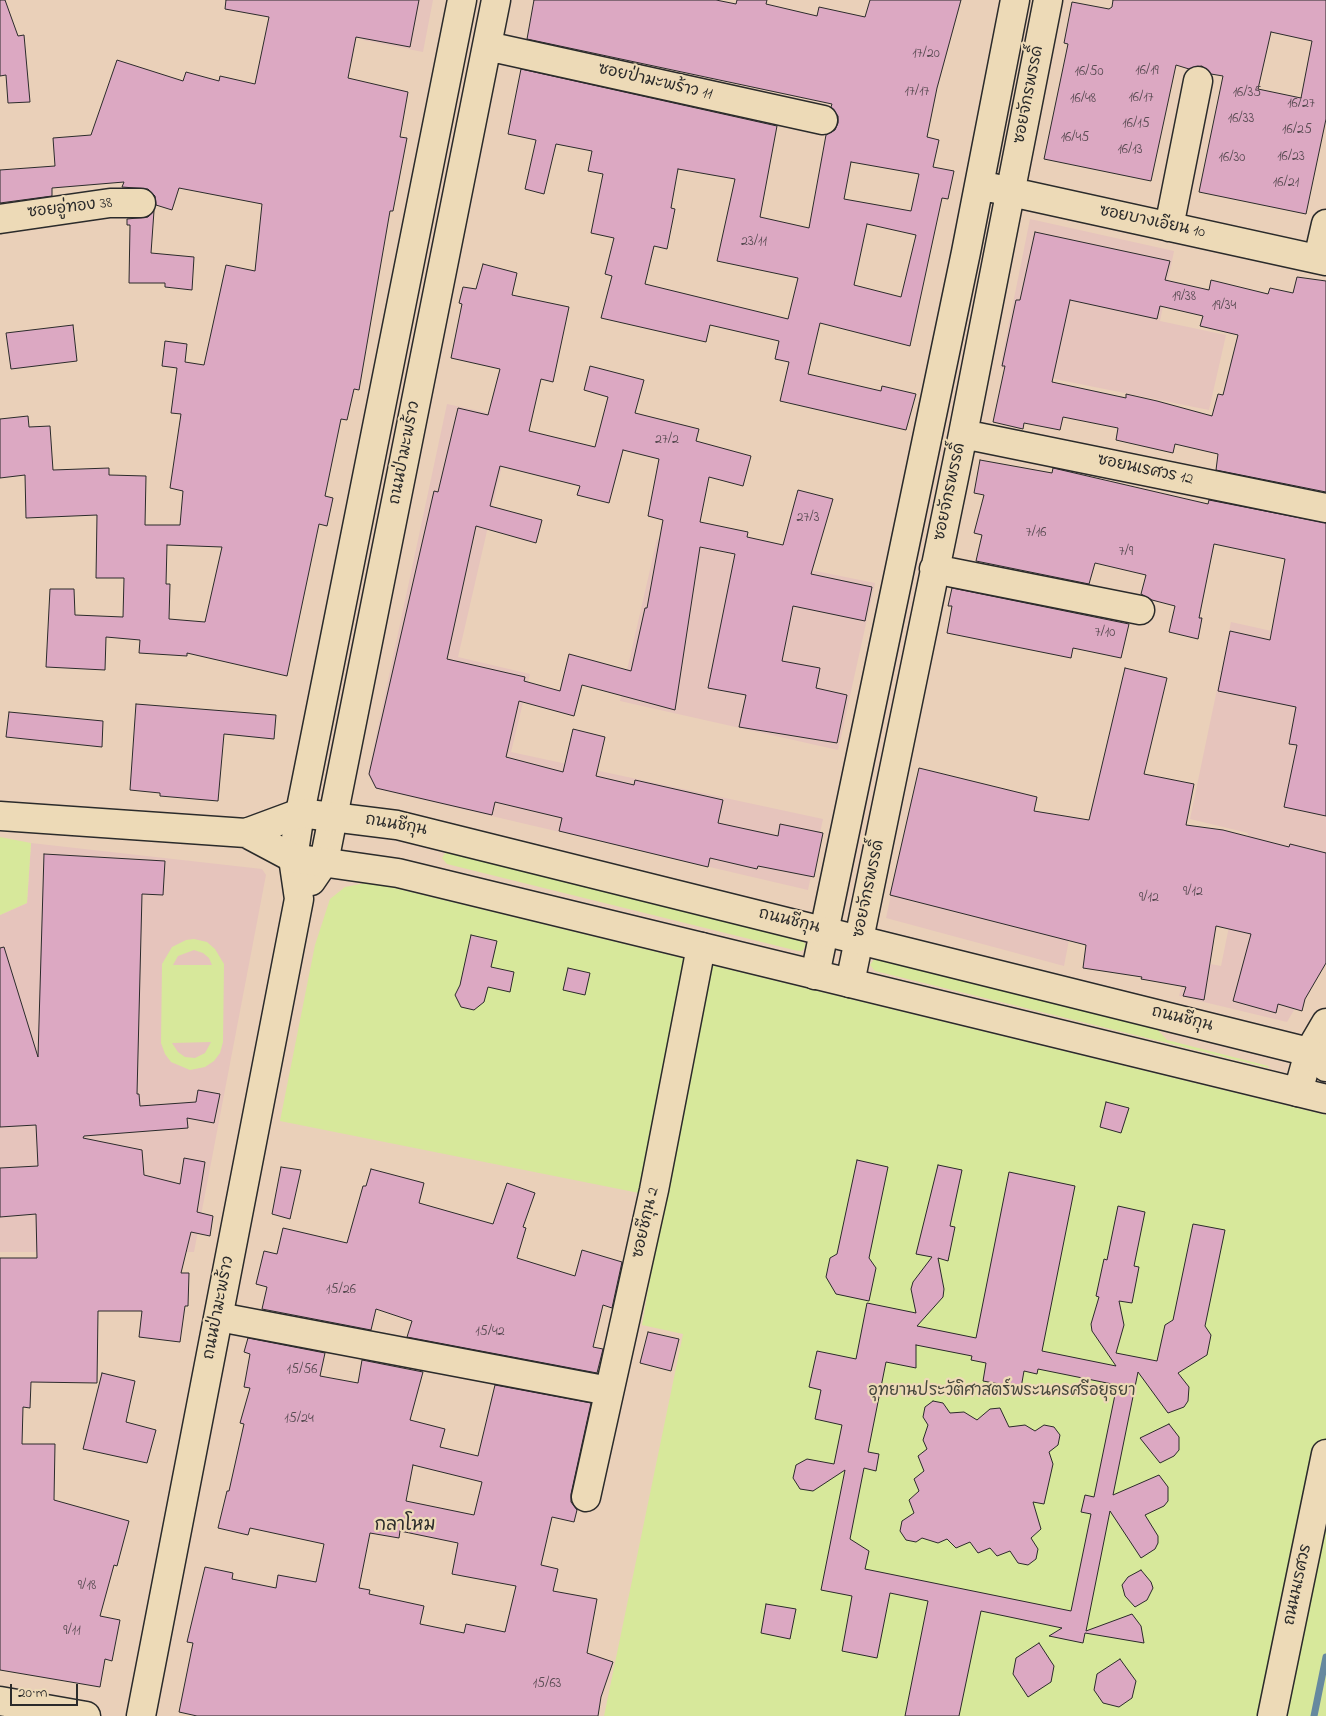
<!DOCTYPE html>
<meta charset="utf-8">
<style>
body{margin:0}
#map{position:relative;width:1326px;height:1716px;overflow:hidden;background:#ead0b9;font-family:"Indie Flower",sans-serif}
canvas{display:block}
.scale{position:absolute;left:10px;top:1684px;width:68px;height:22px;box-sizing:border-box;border:2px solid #2b2b2b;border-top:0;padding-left:6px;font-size:15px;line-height:18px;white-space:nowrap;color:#2b2b2b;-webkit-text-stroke:4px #eddab7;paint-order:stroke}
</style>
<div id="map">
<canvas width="1326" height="1716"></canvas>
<div class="scale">20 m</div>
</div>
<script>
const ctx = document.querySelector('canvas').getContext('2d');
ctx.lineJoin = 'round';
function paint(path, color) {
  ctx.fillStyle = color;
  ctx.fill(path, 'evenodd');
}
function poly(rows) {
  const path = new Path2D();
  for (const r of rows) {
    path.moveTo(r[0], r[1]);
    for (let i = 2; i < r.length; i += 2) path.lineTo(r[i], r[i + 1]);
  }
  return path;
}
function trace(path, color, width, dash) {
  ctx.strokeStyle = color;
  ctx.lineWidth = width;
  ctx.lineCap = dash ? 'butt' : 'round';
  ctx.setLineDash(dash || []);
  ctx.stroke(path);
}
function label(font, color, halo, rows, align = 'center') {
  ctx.font = font + ' "Indie Flower","Playpen Sans Thai",sans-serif';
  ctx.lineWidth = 4.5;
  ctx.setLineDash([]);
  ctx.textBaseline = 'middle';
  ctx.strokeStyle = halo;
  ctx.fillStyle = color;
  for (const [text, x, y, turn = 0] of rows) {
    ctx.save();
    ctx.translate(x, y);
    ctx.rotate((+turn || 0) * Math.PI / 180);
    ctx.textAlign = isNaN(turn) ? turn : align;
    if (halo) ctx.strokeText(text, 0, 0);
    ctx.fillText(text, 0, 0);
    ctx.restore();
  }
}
paint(poly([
 [371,0,433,0,423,52,363,40],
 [1030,219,1174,251,1160,321,1226,335,1209,410,1000,368],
 [447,404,513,418,458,657,530,674,511,752,823,819,808,890,376,789,368,774],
 [657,539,875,583,838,750,620,701],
 [1231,622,1326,643,1326,955,1287,1022,1179,996,1188,960,1221,966,1248,833,1190,819],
 [31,843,262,869,266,875,194,1252,0,1252,0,915,27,903],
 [901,849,1078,893,1064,966,886,918]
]), '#e6c4bc');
paint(poly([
 [0,837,31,843,27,903,0,915],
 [446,852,801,939,806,945,802,951,798,951,447,864,442,858],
 [370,882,1326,1115,1326,1716,604,1716,683,1334,642,1325,664,1198,280,1121,315,945,330,899,345,887],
 [194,939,207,942,215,949,224,964,223,1042,220,1053,214,1061,205,1067,190,1070,171,1062,165,1054,161,1043,162,964,172,947,186,940],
 [194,950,203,953,209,958,212,965,173,965,178,956],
 [211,1042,205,1053,195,1058,185,1057,178,1052,172,1043],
 [874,959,1156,1028,1167,1040,1268,1066,1269,1068,875,971,870,965]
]), '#d7e89b');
trace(poly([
 [1314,1716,1326,1657]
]), '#66899f', 7);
const building = poly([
 [0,0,5,0,18,36,24,35,30,102,8,103,6,75,0,76,0,0],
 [226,0,419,0,410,47,356,37,348,78,408,92,400,137,407,138,393,211,390,211,359,390,354,389,347,420,341,419,325,496,333,498,327,526,319,524,287,676,187,653,187,656,139,653,140,640,106,637,105,670,46,667,50,589,74,589,75,615,123,617,124,578,96,578,97,515,26,518,25,475,0,478,0,419,28,416,29,427,50,426,53,470,109,468,109,475,146,476,145,525,180,525,183,491,170,488,181,414,171,413,177,368,162,366,165,341,187,344,185,362,204,365,226,265,255,271,262,204,179,188,172,210,156,205,155,196,148,189,122,187,124,182,52,188,52,196,0,203,0,170,55,166,53,138,91,135,117,60,183,81,186,72,219,81,220,76,255,84,269,17,225,9,226,0],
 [167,545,222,547,205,622,169,619,170,584,166,584,167,545],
 [534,0,716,0,736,4,737,0,767,0,766,4,817,16,819,7,865,17,870,0,961,0,937,88,927,137,939,140,933,167,954,171,948,199,942,198,910,346,820,323,808,374,881,391,882,386,916,394,906,430,780,401,789,362,775,359,779,341,710,325,706,342,601,318,612,276,605,274,614,238,591,233,603,174,588,171,592,151,556,144,544,194,525,189,536,140,508,134,521,69,777,126,760,217,809,228,826,135,835,130,838,123,838,116,831,107,832,104,527,39,534,0],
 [851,162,919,174,911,211,844,199,851,162],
 [678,169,735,179,717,261,798,278,788,319,645,284,654,246,667,249,675,209,671,208,678,169],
 [867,224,916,235,901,297,854,285,867,224],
 [1113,0,1326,0,1326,119,1306,214,1199,192,1223,76,1211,74,1202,66,1189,69,1176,65,1151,181,1044,159,1068,44,1064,43,1072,2,1109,9,1112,7,1113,0],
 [1271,32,1312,41,1301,98,1258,89,1271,32],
 [154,211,151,253,194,257,192,290,165,287,165,283,129,283,130,225,127,225,127,219,148,217,154,211],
 [1035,232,1170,261,1165,280,1209,290,1211,280,1268,294,1270,288,1293,293,1297,277,1326,281,1326,492,1216,470,1218,454,1175,444,1173,453,1116,440,1118,428,1063,417,1060,430,1024,423,1023,429,993,422,1005,366,1002,366,1016,300,1020,300,1035,232],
 [1070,300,1157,319,1160,306,1203,316,1200,326,1238,335,1223,395,1218,394,1212,416,1157,401,1126,394,1126,398,1052,382,1070,300],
 [483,264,517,273,512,295,569,307,553,382,541,379,529,431,595,447,608,397,584,390,590,366,644,380,635,413,699,429,696,441,751,456,743,486,709,477,700,522,748,532,747,537,783,545,798,490,833,499,811,574,872,587,865,621,793,606,782,661,820,668,816,688,847,695,837,743,739,727,746,695,708,688,735,554,700,547,675,710,582,685,574,716,519,701,506,757,563,772,573,729,605,737,596,776,634,785,635,780,723,800,718,823,778,836,780,824,823,833,814,877,758,866,757,869,710,858,708,867,559,831,562,818,495,802,492,815,376,788,369,774,434,491,438,492,458,408,488,415,500,369,451,358,462,304,459,303,463,287,476,289,483,264],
 [623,450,659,459,648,516,663,520,647,608,645,608,631,671,569,654,560,691,524,681,525,677,447,659,476,526,536,543,542,520,490,506,500,466,580,486,577,495,609,503,623,450],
 [73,325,77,361,11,369,6,333,73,325],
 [980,460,1052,473,1053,468,1208,504,1209,500,1326,523,1326,816,1284,807,1297,745,1289,744,1296,707,1218,691,1230,631,1270,640,1285,559,1214,544,1199,618,1202,618,1198,639,1169,632,1175,606,1152,600,1141,594,1146,575,1095,563,1089,584,976,561,982,535,974,533,984,495,974,493,980,460],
 [952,588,1129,624,1121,658,1073,648,1071,658,947,633,952,606,948,606,952,588],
 [1125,668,1167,678,1144,774,1194,784,1186,825,1223,830,1289,847,1290,844,1326,853,1326,963,1305,999,1302,1011,1278,1004,1276,1013,1233,1001,1251,934,1216,926,1204,1000,1183,996,1186,987,1141,979,1142,977,1083,968,1086,945,890,895,919,768,1037,797,1034,811,1089,820,1125,668],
 [136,704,276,715,274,739,224,734,218,801,160,796,160,793,130,790,136,704],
 [9,712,103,721,102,747,6,737,9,712],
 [44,854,165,861,163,895,142,894,137,1094,139,1094,140,1106,196,1102,198,1090,220,1094,214,1123,187,1118,188,1128,84,1136,83,1138,142,1150,144,1175,180,1184,184,1158,205,1162,197,1212,213,1216,210,1236,191,1232,181,1273,189,1273,188,1306,185,1306,180,1342,139,1337,142,1311,98,1311,97,1383,31,1382,30,1408,23,1407,22,1444,55,1444,54,1500,129,1521,117,1566,114,1565,100,1616,120,1620,112,1661,105,1659,100,1687,0,1670,0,1258,37,1258,36,1214,0,1217,0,1168,38,1166,36,1125,0,1127,0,948,4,947,38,1057,44,854],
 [471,935,497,941,491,967,514,972,510,992,488,987,484,1002,474,1010,461,1007,455,995,460,985,471,935],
 [568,968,590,973,585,995,563,990,568,968],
 [1106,1102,1129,1108,1121,1133,1100,1127,1106,1102],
 [857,1160,888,1167,869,1258,876,1268,869,1301,836,1294,826,1277,830,1258,837,1254,857,1160],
 [938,1165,962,1170,950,1226,955,1227,948,1261,938,1258,944,1289,943,1297,917,1326,976,1338,1009,1172,1075,1186,1042,1351,1116,1366,1092,1331,1091,1324,1099,1297,1096,1296,1104,1259,1107,1260,1118,1206,1145,1212,1134,1266,1139,1267,1132,1303,1119,1301,1124,1325,1116,1353,1157,1361,1165,1325,1173,1320,1193,1224,1225,1230,1205,1326,1211,1335,1207,1355,1178,1373,1189,1387,1188,1401,1184,1407,1168,1413,1138,1372,1113,1495,1159,1475,1168,1487,1168,1501,1164,1506,1145,1515,1158,1536,1158,1543,1155,1549,1141,1558,1110,1511,1086,1631,1132,1614,1141,1626,1144,1643,1085,1633,1083,1643,1049,1636,1062,1628,981,1611,959,1716,905,1716,928,1601,890,1593,877,1658,842,1651,852,1596,821,1590,845,1470,813,1491,800,1489,793,1478,796,1465,807,1459,834,1464,842,1425,815,1419,821,1390,809,1387,817,1351,856,1359,867,1303,916,1313,911,1289,913,1282,932,1257,916,1254,938,1165],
 [916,1345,972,1356,971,1360,986,1363,983,1381,1021,1388,1024,1371,1037,1374,1038,1369,1117,1385,1094,1497,1085,1495,1081,1512,1091,1514,1071,1611,865,1569,869,1551,850,1539,864,1468,876,1471,879,1454,868,1452,886,1362,916,1368,916,1345],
 [281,1167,301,1170,290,1219,272,1214,281,1167],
 [371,1169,424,1183,419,1203,493,1224,507,1183,535,1193,523,1227,526,1228,517,1258,575,1276,582,1250,622,1262,612,1308,603,1305,593,1347,603,1349,597,1373,407,1337,412,1321,376,1309,371,1330,262,1309,267,1287,256,1284,264,1251,277,1254,283,1228,347,1243,363,1186,366,1186,371,1169],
 [648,1332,679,1339,671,1371,640,1363,648,1332],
 [248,1338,325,1353,320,1376,358,1383,362,1360,423,1372,410,1420,445,1429,440,1447,478,1456,495,1385,591,1403,571,1494,571,1502,577,1510,574,1522,552,1517,541,1565,558,1569,553,1591,597,1599,587,1653,613,1662,601,1697,598,1716,197,1716,179,1712,193,1643,187,1642,205,1567,233,1573,232,1579,276,1588,278,1575,316,1582,324,1544,250,1528,248,1535,218,1528,227,1491,229,1491,244,1424,240,1423,250,1388,244,1387,250,1354,244,1352,248,1338],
 [413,1465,482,1482,474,1515,406,1501,413,1465],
 [400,1531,458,1543,452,1574,516,1586,505,1632,466,1624,464,1633,420,1624,424,1606,369,1594,370,1590,359,1588,370,1533,399,1538,400,1531],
 [102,1373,135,1381,126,1422,156,1430,147,1463,83,1449,102,1373],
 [933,1401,943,1403,950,1413,964,1412,977,1420,990,1409,1000,1408,1009,1427,1025,1425,1035,1431,1044,1425,1054,1427,1060,1435,1058,1445,1049,1452,1053,1464,1044,1504,1033,1502,1041,1529,1031,1538,1038,1549,1036,1559,1028,1565,1018,1563,1010,1551,997,1556,990,1548,978,1553,970,1542,956,1548,947,1539,938,1543,922,1538,916,1542,906,1540,900,1531,902,1521,914,1513,909,1500,919,1491,914,1479,924,1471,918,1456,927,1449,923,1440,928,1425,923,1417,925,1407,933,1401],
 [1169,1424,1179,1437,1179,1450,1174,1456,1160,1463,1140,1438,1169,1424],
 [1141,1570,1151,1582,1153,1588,1147,1600,1135,1607,1125,1596,1122,1585,1128,1577,1141,1570],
 [766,1604,796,1609,790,1639,761,1633,766,1604],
 [1039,1643,1054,1666,1051,1682,1028,1697,1013,1674,1016,1658,1039,1643],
 [1120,1659,1136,1681,1132,1698,1119,1707,1103,1703,1094,1690,1097,1674,1120,1659]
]);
paint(building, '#dca8c2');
trace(building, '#2b2b2b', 1);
const minor = poly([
 [487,46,823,120],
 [993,188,1326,261],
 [0,219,110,203,141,203],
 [1169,227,1198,81],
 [1318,259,1326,224],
 [963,434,1326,508],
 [934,569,1140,610],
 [311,881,324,862,496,0],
 [815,975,966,252,1015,0],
 [850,983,963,434,1048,0],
 [1298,1092,1309,1052,1326,1023],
 [219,1317,609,1391],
 [586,1497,654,1190,701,947],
 [0,1701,86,1716],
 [141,1716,299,899,293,858,300,813,462,0],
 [1272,1716,1326,1454]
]);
const major = poly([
 [0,816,246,833,300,813,397,825,1309,1052,1326,1067],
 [246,833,293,858,398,873,1326,1099]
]);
trace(minor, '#2b2b2b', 31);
trace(major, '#2b2b2b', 31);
trace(minor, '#eddab7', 28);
trace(major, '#eddab7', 28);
label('14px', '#574a51', null, [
 ["17/20",926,55],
 ["16/19",1147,72],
 ["16/50",1089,73],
 ["17/17",917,93],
 ["16/35",1247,94],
 ["16/17",1141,99],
 ["16/48",1083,100],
 ["16/27",1301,105],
 ["16/33",1241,120],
 ["16/15",1136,125],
 ["16/25",1297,131],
 ["16/45",1075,139],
 ["16/13",1130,151],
 ["16/23",1291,158],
 ["16/30",1232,159],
 ["16/21",1286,184],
 ["23/11",754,243],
 ["19/38",1184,298],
 ["19/34",1224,307],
 ["27/2",667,441],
 ["27/3",808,519],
 ["7/16",1036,534],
 ["7/9",1126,553],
 ["7/10",1105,634],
 ["9/12",1193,893],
 ["9/12",1149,899],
 ["15/26",341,1291],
 ["15/42",490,1333],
 ["15/56",302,1371],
 ["15/24",299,1420],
 ["9/18",87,1587],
 ["9/11",72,1632],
 ["15/63",547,1685]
]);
label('16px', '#2b2b2b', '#eddab7', [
 ["ซอยป่ามะพร้าว 11",655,83,13],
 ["ซอยจักรพรรดิ์",1030,95,-79],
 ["ซอยอู่ทอง 38",70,209,-7],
 ["ซอยบางเอียน 10",1152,223,12],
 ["ถนนป่ามะพร้าว",406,453,-79],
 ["ซอยนเรศวร 12",1145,471,12],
 ["ซอยจักรพรรดิ์",951,492,-78],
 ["ถนนชีกุน",396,826,10],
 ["ซอยจักรพรรดิ์",870,889,-78],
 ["ถนนชีกุน",789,922,14],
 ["ถนนชีกุน",1182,1020,14],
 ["ซอยชีกุน 2",647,1223,-77],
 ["ถนนป่ามะพร้าว",220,1308,-79],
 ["ถนนนเรศวร",1299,1585,-78]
]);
label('16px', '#45473c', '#eddab7', [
 ["อุทยานประวัติศาสตร์พระนครศรีอยุธยา",1002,1392]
]);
label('18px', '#2b2b2b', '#eddab7', [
 ["กลาโหม",405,1527]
]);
</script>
